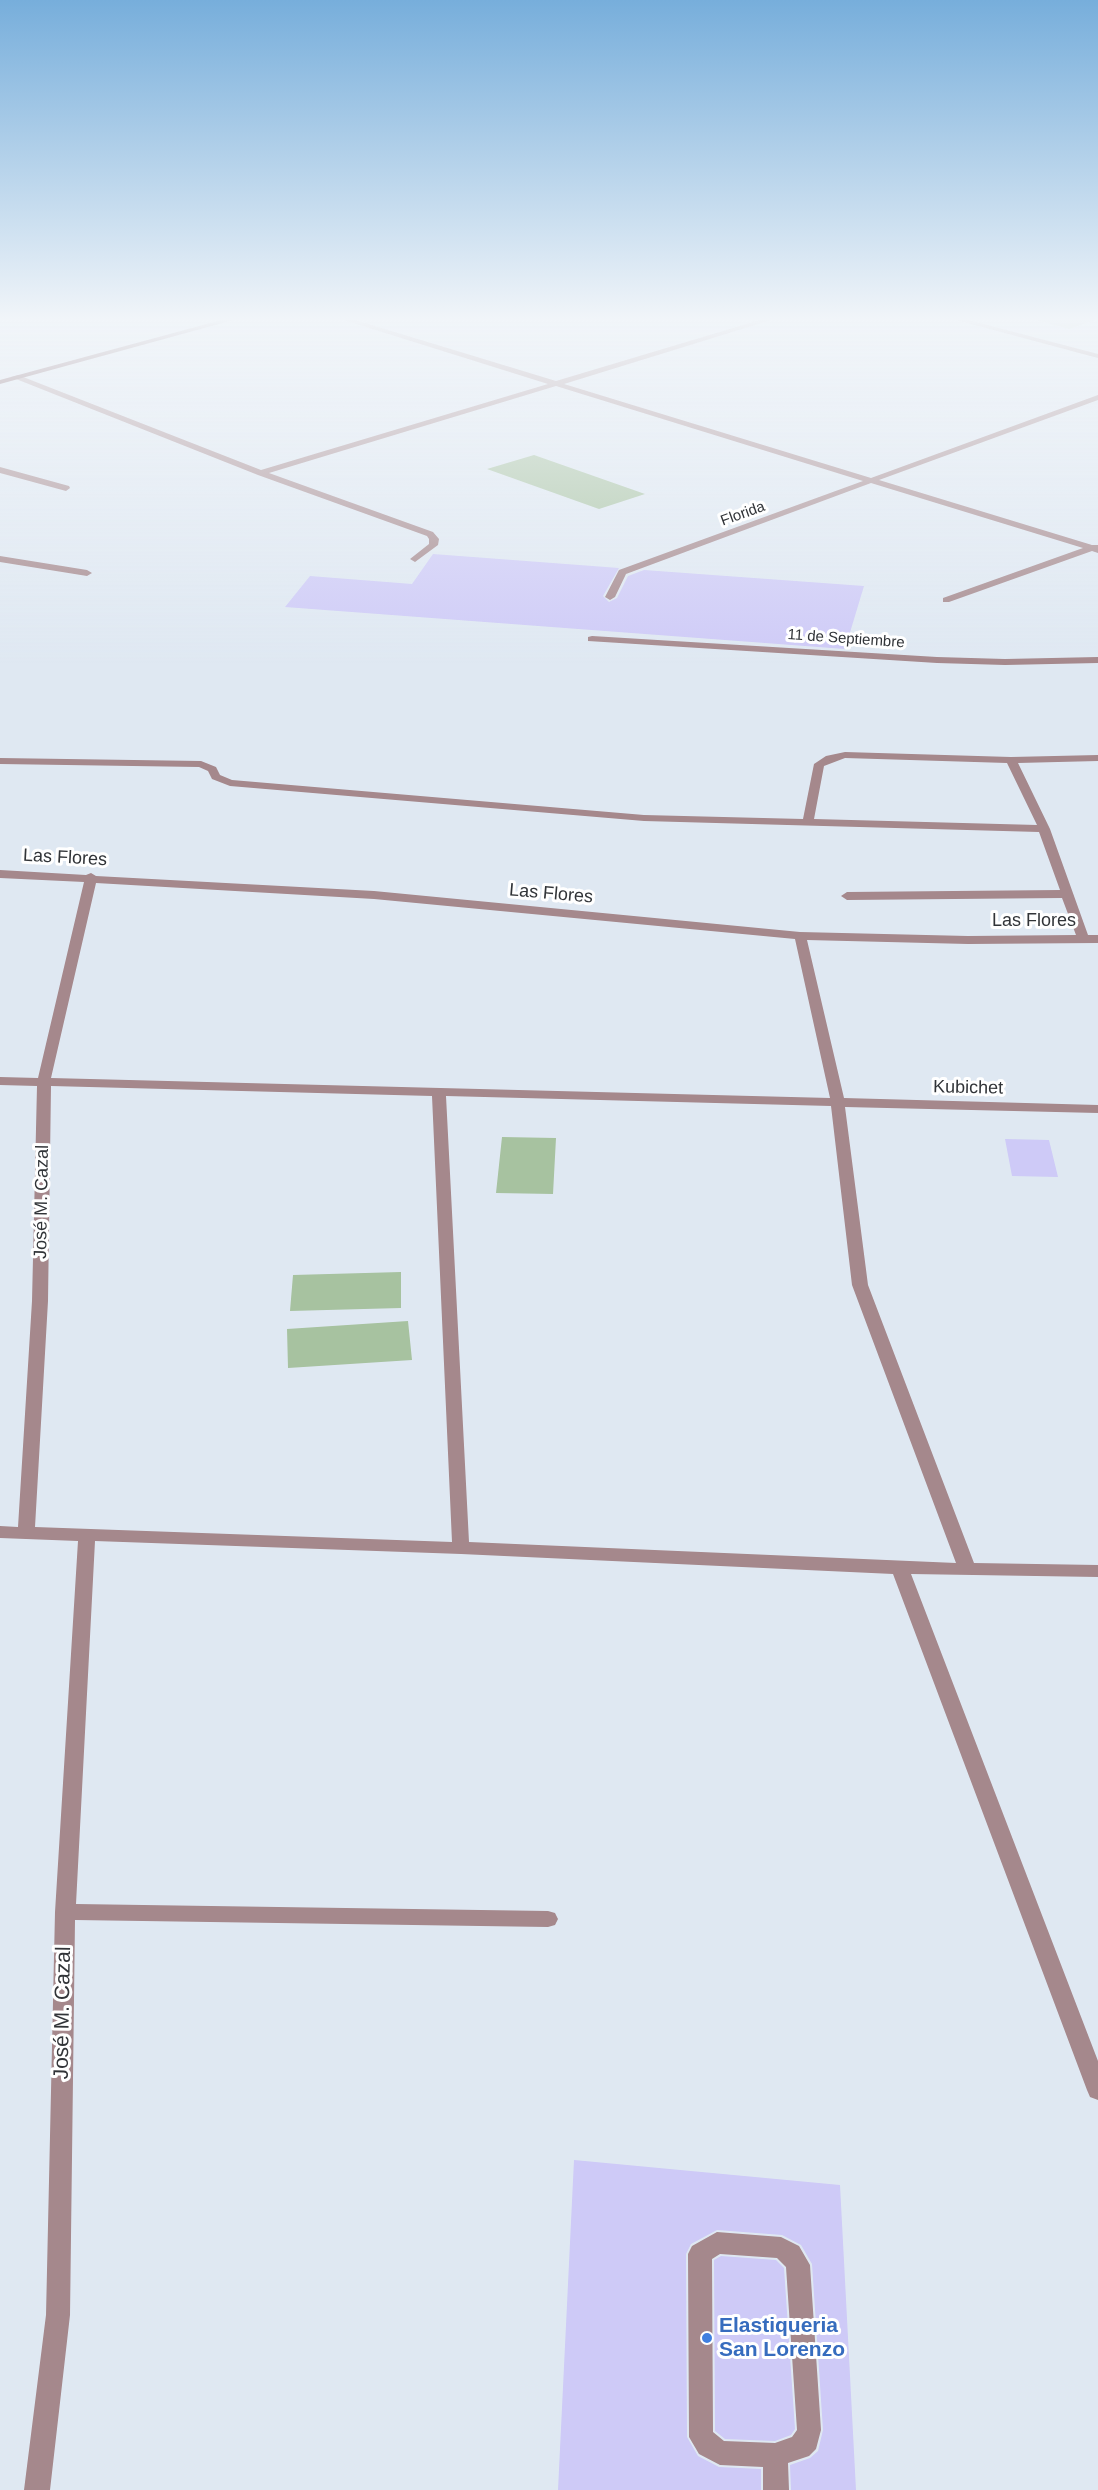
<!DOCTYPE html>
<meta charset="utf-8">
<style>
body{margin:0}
canvas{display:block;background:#dfe8f2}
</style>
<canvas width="1098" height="2490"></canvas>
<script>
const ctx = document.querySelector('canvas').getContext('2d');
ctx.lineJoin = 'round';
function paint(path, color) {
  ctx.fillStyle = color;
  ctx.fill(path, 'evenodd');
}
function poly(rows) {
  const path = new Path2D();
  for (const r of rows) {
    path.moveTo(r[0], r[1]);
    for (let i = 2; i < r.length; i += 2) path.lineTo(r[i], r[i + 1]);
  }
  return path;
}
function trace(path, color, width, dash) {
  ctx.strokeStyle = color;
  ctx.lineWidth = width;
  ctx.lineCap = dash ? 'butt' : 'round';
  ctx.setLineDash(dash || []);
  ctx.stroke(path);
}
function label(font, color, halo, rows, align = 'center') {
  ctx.font = font + ' Arial,sans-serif';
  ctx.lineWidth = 6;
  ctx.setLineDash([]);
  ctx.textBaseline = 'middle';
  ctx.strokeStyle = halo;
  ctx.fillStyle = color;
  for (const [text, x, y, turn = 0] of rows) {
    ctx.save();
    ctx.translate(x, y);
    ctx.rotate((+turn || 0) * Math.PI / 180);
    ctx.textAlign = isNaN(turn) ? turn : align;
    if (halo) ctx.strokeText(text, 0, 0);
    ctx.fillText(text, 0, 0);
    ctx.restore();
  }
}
paint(poly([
 [1021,316,1098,316,1098,319,1069,329],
 [534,455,645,494,599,509,487,469],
 [502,1137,556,1138,553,1194,496,1193],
 [401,1272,401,1308,290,1311,293,1275],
 [408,1321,412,1360,288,1368,287,1329]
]), '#a7c2a0');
paint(poly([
 [433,554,619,568,603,596,609,602,617,598,628,576,644,570,864,586,845,649,285,607,310,576,412,584],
 [1005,1139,1049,1140,1058,1177,1012,1176],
 [574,2160,840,2185,856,2490,791,2490,790,2465,810,2458,818,2451,823,2430,812,2264,801,2245,782,2235,717,2230,691,2244,686,2254,687,2437,698,2456,719,2467,761,2469,761,2490,558,2490],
 [721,2256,776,2260,784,2268,795,2429,791,2435,775,2441,725,2439,715,2431,714,2260]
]), '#cecaf7');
paint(poly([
 [331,316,342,316,556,381,773,316,784,316,564,384,871,478,1098,395,1098,400,879,480,1092,545,1098,545,1098,553,1092,551,949,602,943,602,943,598,1083,548,871,483,626,574,615,597,610,600,605,597,619,570,863,481,556,386,269,473,433,532,439,539,438,545,415,562,410,559,429,544,429,539,427,536,258,475,11,377,18,375,261,470,548,384,331,316],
 [941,316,953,316,1098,354,1098,358,941,316],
 [0,467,69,486,70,488,66,491,0,473,0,467],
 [0,556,87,570,92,573,87,576,0,562,0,556],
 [592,636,937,657,1005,659,1098,657,1098,663,1005,665,937,663,588,641,588,637,592,636],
 [845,752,1011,757,1098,755,1098,761,1018,763,1050,829,1088,935,1098,935,1098,943,968,944,807,940,844,1098,1098,1105,1098,1113,845,1107,868,1285,974,1563,1098,1565,1098,1577,911,1574,1098,2061,1098,2100,1090,2097,1087,2090,893,1574,461,1554,95,1541,76,1904,548,1911,555,1913,558,1919,555,1925,548,1927,75,1920,70,2315,50,2490,24,2490,46,2315,55,1912,78,1541,0,1538,0,1526,18,1527,32,1301,37,1086,0,1085,0,1077,38,1078,84,882,0,878,0,870,86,875,91,873,96,876,374,891,800,932,968,936,1076,935,1062,898,847,900,841,896,847,892,1060,890,1039,832,644,821,230,786,212,779,208,771,199,767,0,764,0,758,201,761,216,767,220,775,232,780,644,815,803,819,814,764,826,756,845,752],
 [845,758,1007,763,1037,825,814,819,824,766,845,758],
 [96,883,374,899,795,939,830,1098,51,1078,96,883],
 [51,1086,432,1096,452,1542,35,1527,48,1301,51,1086],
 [446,1096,831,1106,852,1285,956,1563,469,1542,446,1096],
 [717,2232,781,2237,799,2246,810,2265,821,2430,816,2449,809,2456,788,2463,789,2490,763,2490,763,2467,720,2465,699,2454,689,2437,688,2254,692,2246,717,2232],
 [720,2254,777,2258,786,2267,797,2430,792,2437,775,2443,724,2441,713,2432,712,2259,720,2254]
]), '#a5888c');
paint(poly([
 [236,316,248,316,0,384,0,380,236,316]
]), '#6a3c44');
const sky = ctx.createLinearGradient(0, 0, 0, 665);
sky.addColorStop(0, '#77aedb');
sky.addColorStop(0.48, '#f1f5f9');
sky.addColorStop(1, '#f1f5f900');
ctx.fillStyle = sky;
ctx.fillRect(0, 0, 1098, 665);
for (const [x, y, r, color] of [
 [707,2338,6,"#3f7fe0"]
]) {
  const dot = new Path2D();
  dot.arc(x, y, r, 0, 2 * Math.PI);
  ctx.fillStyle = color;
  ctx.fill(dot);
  trace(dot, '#fff', 2);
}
label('15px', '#313438', '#fff', [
 ["Florida",743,514,-20],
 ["11 de Septiembre",846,639,4]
]);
label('18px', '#313438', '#fff', [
 ["Las Flores",65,858,3],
 ["Las Flores",551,894,5],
 ["Las Flores",1034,921],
 ["Kubichet",968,1088,1],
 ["José M. Cazal",42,1202,-89]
]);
label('21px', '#313438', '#fff', [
 ["José M. Cazal",63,2013,-89]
]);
label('bold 21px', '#366cbe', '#fff', [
 ["Elastiqueria",719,2326],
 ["San Lorenzo",719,2350]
], 'left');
</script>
